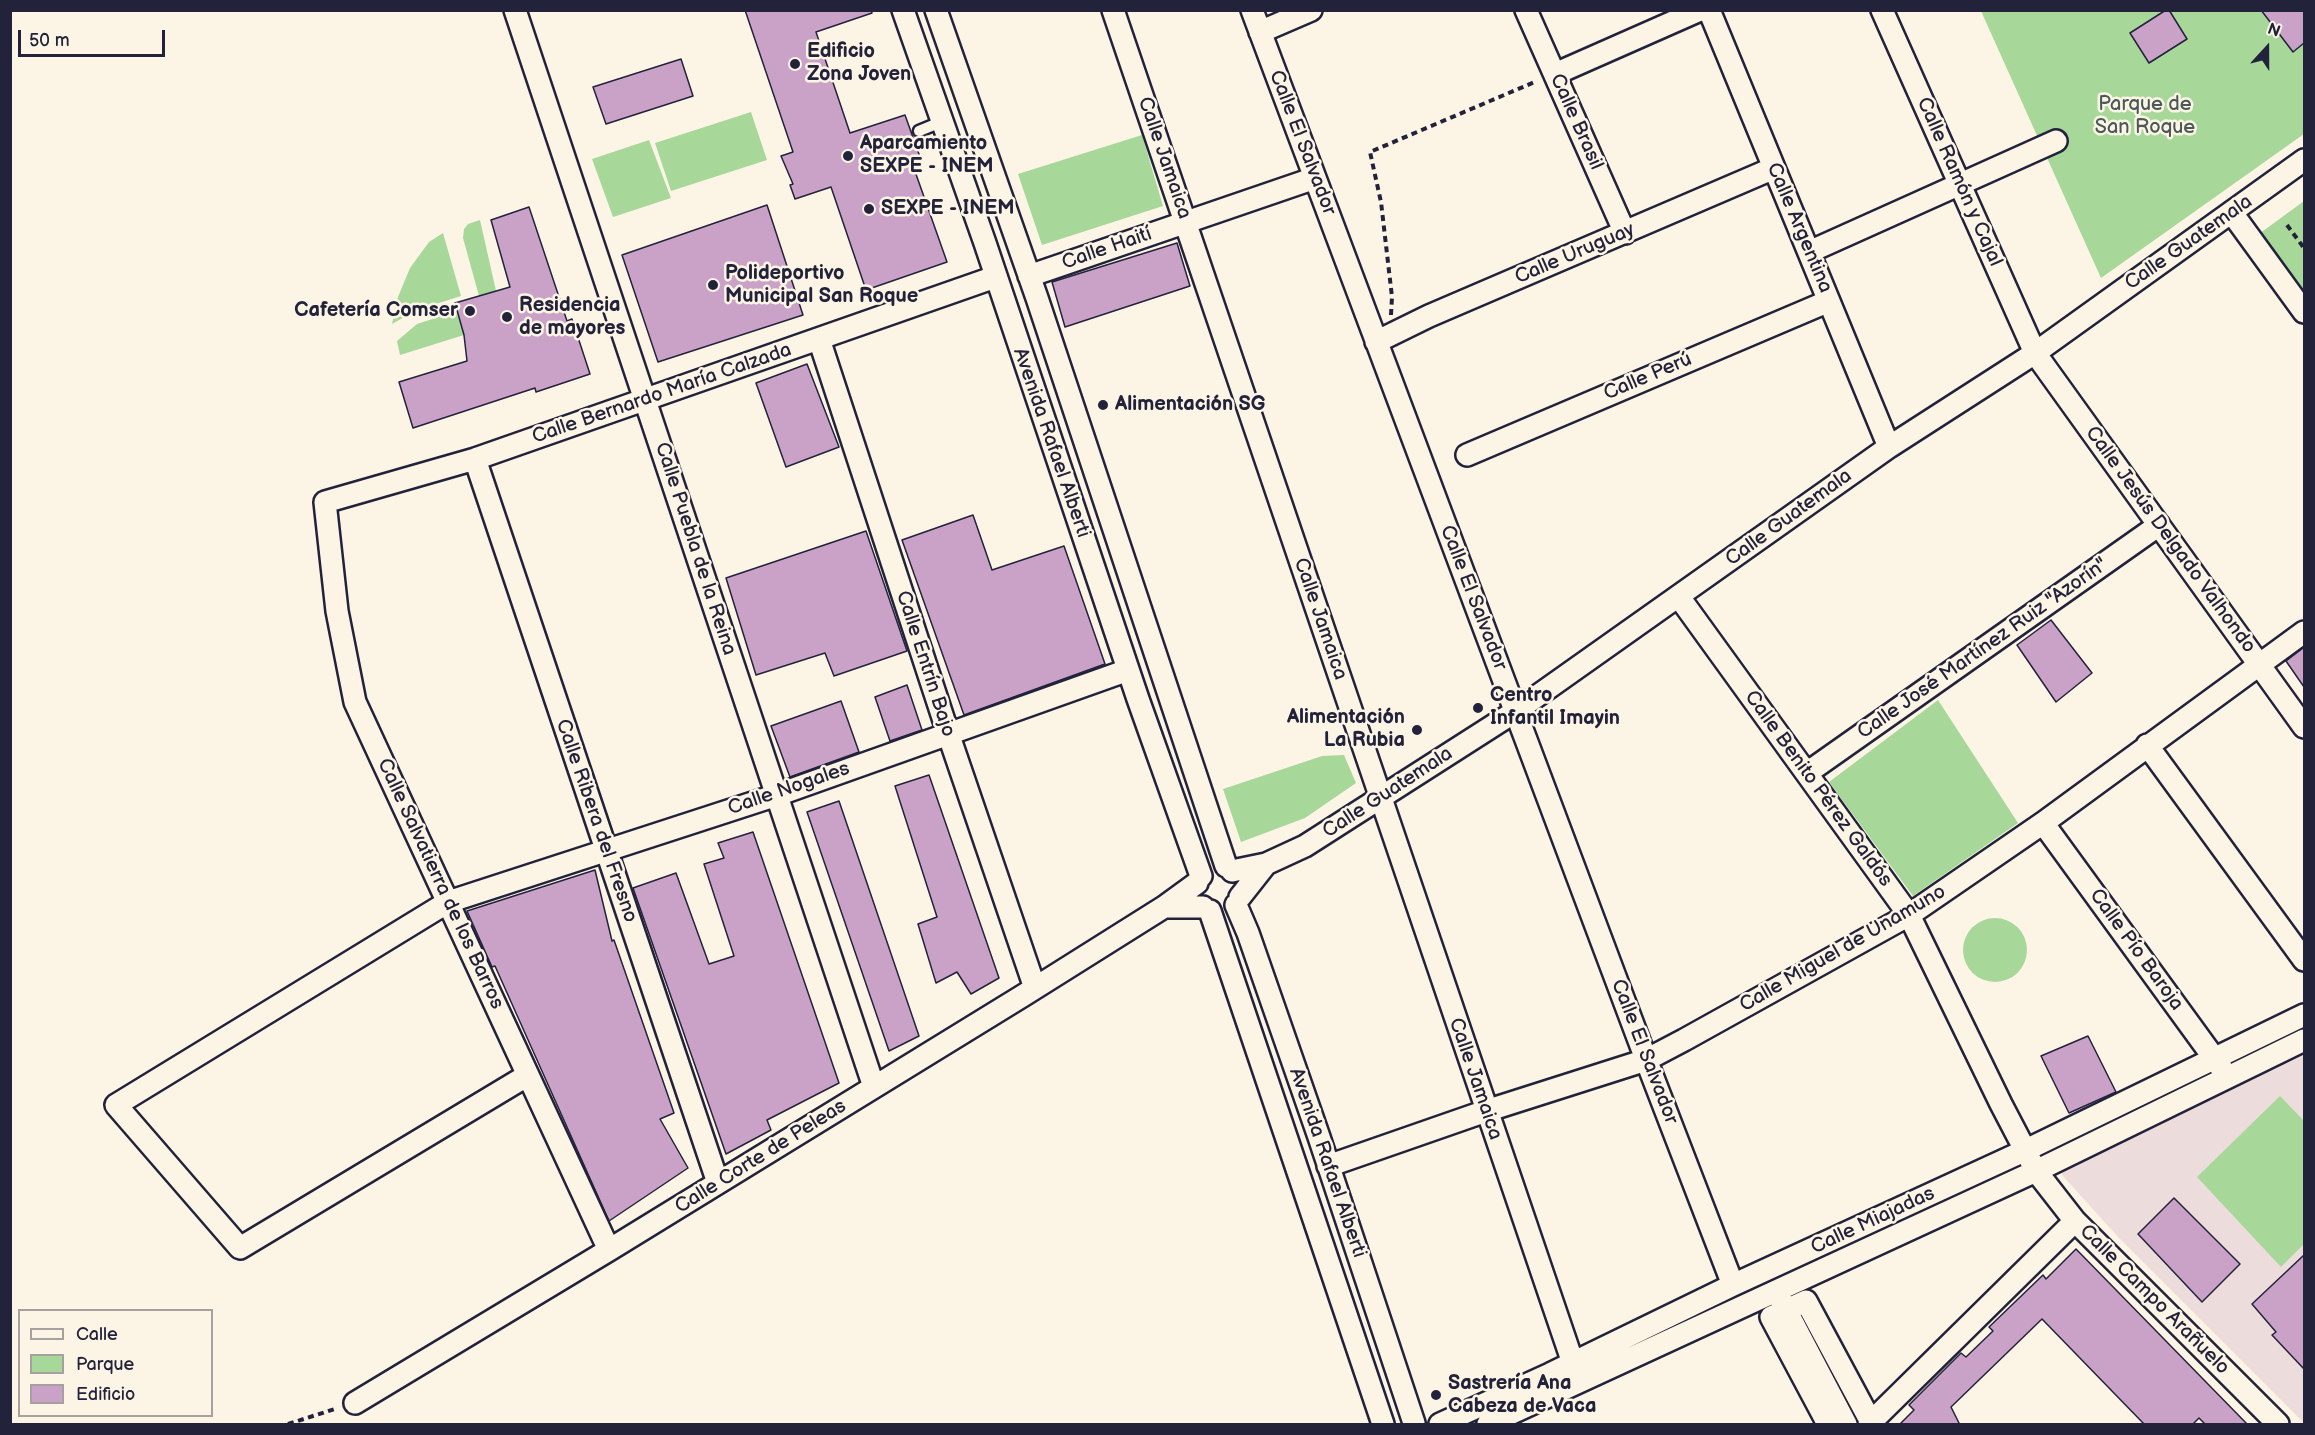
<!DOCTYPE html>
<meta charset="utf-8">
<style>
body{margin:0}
#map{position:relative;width:2315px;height:1435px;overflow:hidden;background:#fcf5e5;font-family:"Balsamiq Sans",sans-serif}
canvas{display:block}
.frame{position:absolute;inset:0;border:12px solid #22223b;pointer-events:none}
.legend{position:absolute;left:18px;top:1309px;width:195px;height:108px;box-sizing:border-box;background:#fcf5e5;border:2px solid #a5a1a1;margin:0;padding:8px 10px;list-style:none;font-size:18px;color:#22223b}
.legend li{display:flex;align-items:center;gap:12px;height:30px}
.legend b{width:30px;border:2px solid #a5a1a1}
.north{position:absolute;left:2237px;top:18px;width:60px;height:60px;-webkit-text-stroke:4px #fcf5e5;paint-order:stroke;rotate:21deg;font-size:16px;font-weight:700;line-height:24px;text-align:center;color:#22223b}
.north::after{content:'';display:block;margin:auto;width:21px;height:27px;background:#22223b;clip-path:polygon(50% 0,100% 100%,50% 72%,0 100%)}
.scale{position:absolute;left:18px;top:30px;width:147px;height:27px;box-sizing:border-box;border:3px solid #22223b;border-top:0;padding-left:8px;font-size:18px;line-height:21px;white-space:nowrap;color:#22223b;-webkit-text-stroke:4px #fcf5e5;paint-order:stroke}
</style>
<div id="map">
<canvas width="2315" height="1435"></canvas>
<div class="frame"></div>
<ul class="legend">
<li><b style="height:8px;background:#fcf5e5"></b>Calle</li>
<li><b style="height:16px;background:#a7d899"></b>Parque</li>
<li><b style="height:16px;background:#caa2c8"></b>Edificio</li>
</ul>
<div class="north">N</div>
<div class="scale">50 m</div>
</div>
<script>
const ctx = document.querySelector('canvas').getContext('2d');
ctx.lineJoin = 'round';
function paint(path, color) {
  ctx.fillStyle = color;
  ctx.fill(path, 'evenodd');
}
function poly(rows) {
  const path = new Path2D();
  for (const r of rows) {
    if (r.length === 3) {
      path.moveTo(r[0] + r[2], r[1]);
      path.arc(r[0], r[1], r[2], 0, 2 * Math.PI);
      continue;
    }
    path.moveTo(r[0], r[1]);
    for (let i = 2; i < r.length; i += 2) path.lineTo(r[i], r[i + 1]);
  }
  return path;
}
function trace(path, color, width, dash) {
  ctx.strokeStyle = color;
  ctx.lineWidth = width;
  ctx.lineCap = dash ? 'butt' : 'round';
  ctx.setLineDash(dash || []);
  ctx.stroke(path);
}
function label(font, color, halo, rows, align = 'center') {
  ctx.font = font + ' "Balsamiq Sans",sans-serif';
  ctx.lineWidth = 5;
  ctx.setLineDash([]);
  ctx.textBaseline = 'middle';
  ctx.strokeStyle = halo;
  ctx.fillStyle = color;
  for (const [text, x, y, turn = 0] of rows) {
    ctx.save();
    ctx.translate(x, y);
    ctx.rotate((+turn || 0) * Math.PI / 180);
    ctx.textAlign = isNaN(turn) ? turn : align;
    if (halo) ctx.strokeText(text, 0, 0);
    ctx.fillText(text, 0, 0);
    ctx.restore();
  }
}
paint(poly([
 [2304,1055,2304,1420,2303,1422,2118,1237,2062,1175,2063,1169]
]), '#eddcdc');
paint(poly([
 [1981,11,2304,11,2304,134,2101,278],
 [751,112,767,160,671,191,655,143],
 [1142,135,1163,206,1042,245,1018,174],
 [649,140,671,198,613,217,592,159],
 [2304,201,2304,296,2259,234],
 [480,220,496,291,479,296,463,238,464,229,468,224],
 [443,233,461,296,417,310,392,324,398,297,410,268,429,242],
 [457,311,464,335,400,355,397,341,417,324],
 [1938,700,2018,823,1913,896,1829,782],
 [1344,755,1356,783,1305,818,1241,842,1223,789,1322,756],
 [1995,950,32],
 [2280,1096,2304,1121,2304,1244,2281,1267,2197,1177]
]), '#a7d899');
const building = poly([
 [745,10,871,10,872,13,816,32,850,133,905,115,920,157,911,160,947,262,866,290,831,187,795,199,790,185,793,184,781,156,793,152,745,10],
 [2166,10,2169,10,2187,39,2149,63,2130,33,2166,10],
 [2261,10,2304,10,2304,43,2293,52,2261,10],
 [681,59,693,96,606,124,593,87,681,59],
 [767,205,803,315,658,362,622,255,767,205],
 [529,207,567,321,572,319,590,374,536,392,535,388,413,428,399,382,467,361,464,335,455,303,510,287,491,220,529,207],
 [1177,243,1190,286,1065,327,1052,282,1177,243],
 [807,364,839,447,786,467,756,383,807,364],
 [973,515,992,570,1064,546,1105,664,964,715,902,540,973,515],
 [866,531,907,651,834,676,825,653,756,675,726,578,866,531],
 [2051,620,2092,673,2056,702,2017,645,2051,620],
 [2304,647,2304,687,2286,661,2304,647],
 [907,685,922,730,890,741,875,697,907,685],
 [841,701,859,752,790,777,771,726,841,701],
 [929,775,999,978,971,994,957,972,936,983,918,924,937,917,895,786,929,775],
 [839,801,919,1036,889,1051,807,812,839,801],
 [753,832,839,1083,767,1120,771,1130,726,1154,633,888,676,873,709,964,734,956,704,864,724,858,718,843,753,832],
 [595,870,612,941,614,940,674,1113,660,1119,688,1168,609,1221,495,966,492,967,467,911,595,870],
 [2088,1036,2116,1092,2069,1113,2041,1056,2088,1036],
 [2174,1198,2240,1264,2202,1302,2138,1234,2174,1198],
 [2076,1249,2248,1425,2206,1425,2199,1418,2192,1425,2145,1425,2042,1319,1951,1407,1960,1425,1899,1425,1914,1410,1909,1405,1961,1353,1966,1357,1993,1331,1989,1327,2043,1275,2046,1279,2076,1249],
 [2304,1255,2304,1369,2272,1335,2276,1332,2252,1304,2304,1255]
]);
paint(building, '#caa2c8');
trace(building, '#22223b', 1.5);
const lane = poly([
 [919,131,941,122]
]);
const street = poly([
 [515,10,874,1087],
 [903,10,985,243,1138,699,1201,876],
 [936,10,1037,298,1226,866],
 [1113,10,1573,1363],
 [1252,10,1652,1075,1733,1285],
 [1526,10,1625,233],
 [1709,10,1889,447],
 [1882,10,2035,353,2304,727],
 [1260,32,1311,10],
 [1555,74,1700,10],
 [2232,213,2304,312],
 [1809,252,2056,141],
 [1029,276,1315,178],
 [819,339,948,733,1035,988],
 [1376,342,1429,316,1774,168],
 [1467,455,1829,301],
 [475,459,718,1183],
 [1679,597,1909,915,2001,1104,2036,1171,2075,1221,2278,1424],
 [2147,745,2304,960],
 [1807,773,2159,525],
 [2043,823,2222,1069],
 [1232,871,1266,864,1305,846,1516,711,1889,447,2035,353,2304,160],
 [1240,897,1266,864],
 [1236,905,1248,933,1319,1137,1414,1423],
 [1164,907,1203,907],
 [1210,911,1383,1424],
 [528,1075,240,1248,116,1105,448,902,777,795,1128,670],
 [1328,1166,1486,1111,1646,1060,1684,1040,1909,915,2043,823,2304,632],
 [609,1250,355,702,337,611,325,502,475,459,995,277],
 [1780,1298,1846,1424],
 [355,1403,609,1250,1024,995,1164,907,1197,883],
 [1440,1424,1550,1374,1733,1285,2024,1151,2304,1015],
 [1488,1424,2036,1171,2304,1040],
 [1828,1424,1771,1317,1806,1301,1872,1424],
 [1869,1424,2075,1221]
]);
trace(lane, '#22223b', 15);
trace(street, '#22223b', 26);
trace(poly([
 [2287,225,2304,248],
 [1391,315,1392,297,1381,202,1370,152,1537,81],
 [288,1424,338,1408]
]), '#22223b', 4, [6, 4.5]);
trace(lane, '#fcf5e5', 10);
trace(street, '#fcf5e5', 21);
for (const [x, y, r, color] of [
 [795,64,6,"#22223b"],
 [848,156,6,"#22223b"],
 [869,209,6,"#22223b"],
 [713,285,6,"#22223b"],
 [470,311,6,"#22223b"],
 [507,317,6,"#22223b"],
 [1103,405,6,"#22223b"],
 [1478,708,6,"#22223b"],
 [1417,730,6,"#22223b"],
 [1436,1395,6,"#22223b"]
]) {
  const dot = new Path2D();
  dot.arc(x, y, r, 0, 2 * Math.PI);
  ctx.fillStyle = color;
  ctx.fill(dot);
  trace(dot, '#fcf5e5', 2);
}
label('bold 20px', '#22223b', '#fcf5e5', [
 ["Edificio",807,52],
 ["Zona Joven",807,75],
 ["Aparcamiento",860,144],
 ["SEXPE - INEM",860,167],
 ["SEXPE - INEM",881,209],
 ["Polideportivo",725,274],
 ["Municipal San Roque",725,297],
 ["Residencia",519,306],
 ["de mayores",519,329],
 ["Cafetería Comser",458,311,"right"],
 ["Alimentación SG",1115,405],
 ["Centro",1490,696],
 ["Infantil Imayin",1490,719],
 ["Alimentación",1405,718,"right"],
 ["La Rubia",1405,741,"right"],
 ["Sastrería Ana",1448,1384],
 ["Cabeza de Vaca",1448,1407]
], 'left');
label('20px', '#4a5957', '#fcf5e5', [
 ["Parque de",2145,105],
 ["San Roque",2145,128]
]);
label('20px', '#22223b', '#fcf5e5', [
 ["Calle Brasil",1576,122,66],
 ["Calle El Salvador",1302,143,69],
 ["Calle Jamaica",1164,158,71],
 ["Calle Ramón y Cajal",1959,182,66],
 ["Calle Argentina",1799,228,67],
 ["Calle Guatemala",2189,243,-35],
 ["Calle Haití",1107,249,-19],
 ["Calle Uruguay",1575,254,-23],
 ["Calle Perú",1648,377,-23],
 ["Calle Bernardo María Calzada",662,394,-19],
 ["Avenida Rafael Alberti",1051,443,71],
 ["Calle Guatemala",1789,518,-36],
 ["Calle Jesús Delgado Valhondo",2170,540,54],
 ["Calle Puebla de la Reina",695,549,72],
 ["Calle El Salvador",1473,598,69],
 ["Calle Jamaica",1320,619,71],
 ["Calle José Martínez Ruiz \"Azorín\"",1983,649,-35],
 ["Calle Entrín Bajo",925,664,72],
 ["Calle Nogales",789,789,-19],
 ["Calle Benito Pérez Galdós",1818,789,54],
 ["Calle Guatemala",1388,793,-33],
 ["Calle Ribera del Fresno",596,821,71],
 ["Calle Salvatierra de los Barros",440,884,65],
 ["Calle Miguel de Unamuno",1843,949,-30],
 ["Calle Pío Baroja",2136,950,54],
 ["Calle El Salvador",1644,1052,69],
 ["Calle Jamaica",1475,1079,71],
 ["Calle Corte de Peleas",761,1157,-32],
 ["Avenida Rafael Alberti",1327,1163,71],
 ["Calle Miajadas",1873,1221,-25],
 ["Calle Campo Arañuelo",2154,1300,45]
]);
</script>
